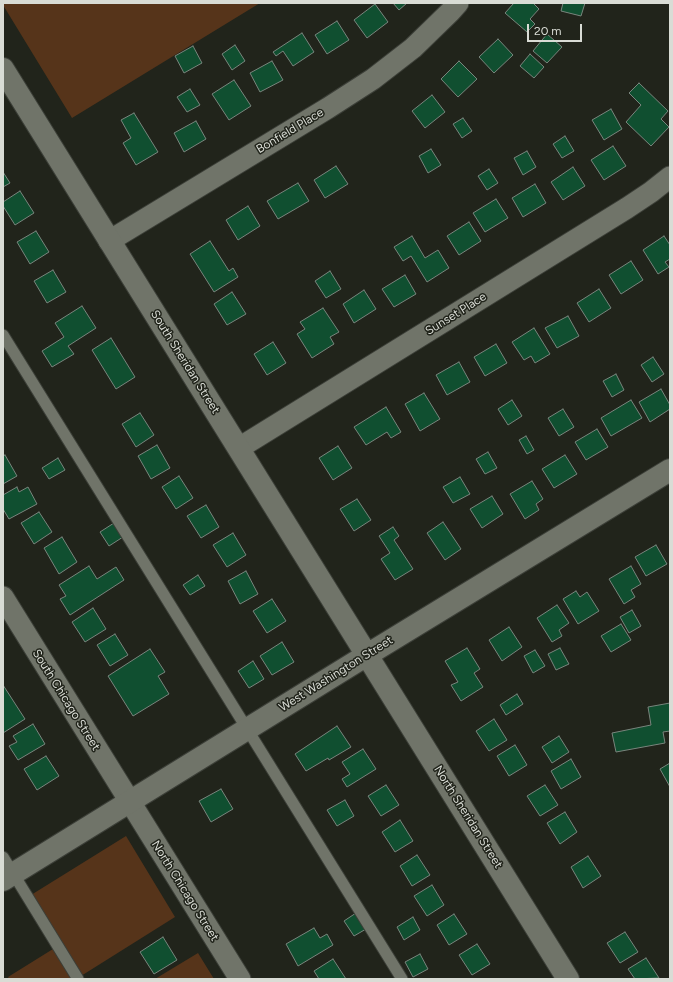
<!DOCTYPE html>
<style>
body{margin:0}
#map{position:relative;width:673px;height:982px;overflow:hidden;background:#21241b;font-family:Figtree,sans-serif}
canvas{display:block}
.frame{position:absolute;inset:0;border:4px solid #d9dcd5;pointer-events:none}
.scale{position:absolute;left:527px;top:24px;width:55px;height:18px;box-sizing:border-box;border:2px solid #d9dcd5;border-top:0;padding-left:5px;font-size:12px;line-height:14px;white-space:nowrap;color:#d9dcd5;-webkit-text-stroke:3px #21241b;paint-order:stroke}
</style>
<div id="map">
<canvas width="673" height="982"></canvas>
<div class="frame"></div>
<div class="scale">20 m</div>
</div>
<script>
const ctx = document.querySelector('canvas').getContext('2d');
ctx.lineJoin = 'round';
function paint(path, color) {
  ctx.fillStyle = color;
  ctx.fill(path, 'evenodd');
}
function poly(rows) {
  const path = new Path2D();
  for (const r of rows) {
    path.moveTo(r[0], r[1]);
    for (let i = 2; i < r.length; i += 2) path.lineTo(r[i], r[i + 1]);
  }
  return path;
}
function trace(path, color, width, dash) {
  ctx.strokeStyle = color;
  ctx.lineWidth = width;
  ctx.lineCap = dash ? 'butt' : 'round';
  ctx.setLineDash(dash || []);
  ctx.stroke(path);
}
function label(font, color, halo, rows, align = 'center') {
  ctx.font = font + ' Figtree,sans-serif';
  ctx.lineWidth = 3;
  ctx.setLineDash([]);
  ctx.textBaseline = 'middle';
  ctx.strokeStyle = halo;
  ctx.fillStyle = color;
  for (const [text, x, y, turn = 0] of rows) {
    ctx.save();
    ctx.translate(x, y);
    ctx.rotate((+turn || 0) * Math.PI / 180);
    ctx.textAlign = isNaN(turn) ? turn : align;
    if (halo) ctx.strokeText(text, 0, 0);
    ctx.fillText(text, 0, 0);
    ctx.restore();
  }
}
paint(poly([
 [3,3,260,3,72,118,3,5],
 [126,836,175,917,81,976,31,895],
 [53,949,72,979,9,979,8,977],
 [198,953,214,979,155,979]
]), '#56341a');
const building = poly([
 [393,3,407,3,399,10,393,3],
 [514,3,533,3,539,9,530,19,535,24,527,32,505,13,514,3],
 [563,3,585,3,581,16,561,11,563,3],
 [375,4,388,22,367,38,354,20,375,4],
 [337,21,349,40,327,54,315,35,337,21],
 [302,33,314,52,293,66,283,51,276,56,273,52,302,33],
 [547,34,562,47,547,63,533,51,547,34],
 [498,39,513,55,494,73,479,57,498,39],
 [235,45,245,61,232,70,222,54,235,45],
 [193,46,202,63,184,73,175,56,193,46],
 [530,54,544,67,534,78,520,66,530,54],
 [272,61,283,80,260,92,250,73,272,61],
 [459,61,477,79,458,97,441,79,459,61],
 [234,80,251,106,229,120,212,94,234,80],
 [639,83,668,111,661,119,669,127,651,146,626,122,641,105,629,93,639,83],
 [190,89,200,105,187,112,177,97,190,89],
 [432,95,445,112,425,128,412,111,432,95],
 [611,109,622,129,604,140,592,120,611,109],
 [134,113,158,152,136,165,123,143,131,138,121,120,134,113],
 [463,118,472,131,462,138,453,124,463,118],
 [196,121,206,139,184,152,174,133,196,121],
 [565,136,574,151,562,158,553,144,565,136],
 [613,146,626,166,604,180,591,160,613,146],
 [431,149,441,165,428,173,419,156,431,149],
 [527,151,536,167,523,175,514,158,527,151],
 [336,166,348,184,325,198,314,180,336,166],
 [573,167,585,186,563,200,551,182,573,167],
 [489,169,498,183,487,190,478,176,489,169],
 [3,172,10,183,3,187,3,172],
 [298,183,309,201,278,219,267,201,298,183],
 [535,184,546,203,523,217,512,198,535,184],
 [20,191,34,213,15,225,3,206,3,202,20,191],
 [496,199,508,218,485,232,473,213,496,199],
 [248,206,260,226,238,240,226,220,248,206],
 [469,222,481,241,459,255,447,236,469,222],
 [36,231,49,252,30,264,17,242,36,231],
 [412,236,425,258,438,250,449,268,427,282,411,256,403,261,394,247,412,236],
 [664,236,670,245,670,259,665,262,669,267,658,274,643,250,664,236],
 [210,241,229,271,233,268,238,277,214,292,190,254,210,241],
 [631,261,643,280,621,294,609,275,631,261],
 [53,270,66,292,47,303,34,281,53,270],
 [330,271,341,289,326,298,315,281,330,271],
 [405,275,416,294,394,307,382,289,405,275],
 [599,289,611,308,589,322,577,303,599,289],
 [364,290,376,309,354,323,343,304,364,290],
 [232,292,246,314,227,325,214,304,232,292],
 [82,306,96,328,68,346,74,354,52,367,42,351,64,337,55,323,82,306],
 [323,308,339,332,330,337,334,344,312,358,297,334,305,329,300,322,323,308],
 [568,316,579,336,557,348,545,328,568,316],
 [534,328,550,354,535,363,531,356,524,360,512,342,534,328],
 [111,338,135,377,116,389,92,350,111,338],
 [273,342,286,363,267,375,254,354,273,342],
 [496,344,507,363,485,376,474,357,496,344],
 [653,357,664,374,652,382,641,365,653,357],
 [459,362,470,382,447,395,436,375,459,362],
 [616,374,624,390,612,397,603,381,616,374],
 [661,389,670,405,670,409,650,422,639,402,661,389],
 [424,393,440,419,420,431,405,404,424,393],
 [512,400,522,416,508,425,498,409,512,400],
 [631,400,642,418,611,436,601,418,631,400],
 [386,407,401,432,391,438,387,432,366,445,354,427,386,407],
 [563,409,574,427,559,436,548,418,563,409],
 [140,413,154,435,136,447,122,424,140,413],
 [597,429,608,447,586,460,575,442,597,429],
 [526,436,534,450,527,454,519,440,526,436],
 [157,445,170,468,151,479,138,456,157,445],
 [338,446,352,468,333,480,319,458,338,446],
 [488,452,497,468,485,474,476,459,488,452],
 [5,455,17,476,3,484,3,456,5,455],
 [565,455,577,474,554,488,542,469,565,455],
 [58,458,65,470,49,479,42,468,58,458],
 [179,476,193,498,176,509,162,487,179,476],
 [460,477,470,494,453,503,443,487,460,477],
 [532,481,543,499,536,504,539,510,525,519,510,494,532,481],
 [17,487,19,492,28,487,37,504,9,519,3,509,3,495,17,487],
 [492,496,503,514,482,528,470,509,492,496],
 [357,499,371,520,354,531,340,509,357,499],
 [206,505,219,527,201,538,187,516,206,505],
 [39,512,52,532,34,544,21,523,39,512],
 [443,522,461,549,445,560,427,533,443,522],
 [114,523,123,537,109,546,100,532,114,523],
 [393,527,399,536,394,540,413,569,395,580,381,559,390,553,379,536,393,527],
 [233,533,246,555,227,567,213,545,233,533],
 [62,537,77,562,59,574,44,548,62,537],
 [656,545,667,564,646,576,635,557,656,545],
 [89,566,97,579,116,567,124,580,70,615,60,599,66,596,59,585,89,566],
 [631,566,641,584,631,590,635,597,624,604,609,579,631,566],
 [246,571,258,594,240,604,228,581,246,571],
 [198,575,205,586,190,595,183,585,198,575],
 [576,591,580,597,587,592,599,611,578,624,563,599,576,591],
 [272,599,286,621,267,633,253,611,272,599],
 [557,605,569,623,559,630,562,636,552,642,537,618,557,605],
 [93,608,106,629,85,642,72,622,93,608],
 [632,610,641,626,629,633,620,617,632,610],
 [621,624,631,640,611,652,601,636,621,624],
 [509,627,522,647,502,661,489,640,509,627],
 [115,634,128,655,110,666,97,645,115,634],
 [282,642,294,662,272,675,260,656,282,642],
 [467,648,480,669,474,673,483,687,461,701,451,685,458,682,445,661,467,648],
 [560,648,569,664,556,670,548,654,560,648],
 [150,649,165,672,158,676,169,694,133,716,108,676,150,649],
 [535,650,545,666,533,673,524,656,535,650],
 [253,661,264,679,249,688,238,671,253,661],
 [3,685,25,719,3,733,3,685],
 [517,694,523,704,506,715,500,705,517,694],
 [670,703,670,731,663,732,665,743,616,752,612,733,651,725,648,707,670,703],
 [494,719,507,740,489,751,476,731,494,719],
 [33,724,45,744,18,760,9,746,17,742,13,736,33,724],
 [337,726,351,747,329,760,328,758,306,771,295,754,337,726],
 [559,736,569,752,552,763,542,747,559,736],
 [515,745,527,765,509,776,497,756,515,745],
 [363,749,376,769,347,787,342,779,350,774,342,762,363,749],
 [46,756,59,776,37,790,24,769,46,756],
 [571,759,581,777,561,789,551,771,571,759],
 [670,763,670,787,660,769,670,763],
 [386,785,399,805,381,816,368,796,386,785],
 [545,785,558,805,540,816,527,796,545,785],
 [221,789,233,809,211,822,199,801,221,789],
 [345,800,354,816,337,826,327,810,345,800],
 [565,812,577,832,560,844,547,823,565,812],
 [400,820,413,841,395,852,382,832,400,820],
 [417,855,430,875,412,886,400,866,417,855],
 [588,856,601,876,583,888,571,867,588,856],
 [432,885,444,905,427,916,414,896,432,885],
 [356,913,366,929,354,936,344,921,356,913],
 [454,914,467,934,449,945,437,925,454,914],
 [413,917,420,930,404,940,397,927,413,917],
 [314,928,320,938,327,934,333,945,298,966,286,944,314,928],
 [625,932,638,952,620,963,607,943,625,932],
 [163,937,177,960,154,974,140,952,163,937],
 [477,944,490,964,472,975,459,955,477,944],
 [420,954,428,969,413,977,405,962,420,954],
 [646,958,659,978,635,979,628,969,646,958],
 [333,959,346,979,319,979,314,971,333,959]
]);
paint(building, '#104f30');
trace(building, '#79857d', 1);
const lane = poly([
 [3,335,402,979],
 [3,857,78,979]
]);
const street = poly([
 [109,241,328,108,373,79,413,48,450,12,458,3],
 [239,448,627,208,651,192,670,177],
 [3,597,240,979]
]);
const secondary = poly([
 [3,69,568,979],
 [3,880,367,655,670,470]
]);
trace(lane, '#3c3f38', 13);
trace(street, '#3c3f38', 23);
trace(secondary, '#3c3f38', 24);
trace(lane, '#707469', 11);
trace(street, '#707469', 21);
trace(secondary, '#707469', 22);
label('12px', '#d9dcd5', '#21241b', [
 ["Bonfield Place",290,131,-31],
 ["Sunset Place",456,314,-32],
 ["South Sheridan Street",185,362,58],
 ["West Washington Street",336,674,-32],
 ["South Chicago Street",66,700,58],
 ["North Sheridan Street",468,817,58],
 ["North Chicago Street",185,891,58]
]);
</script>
